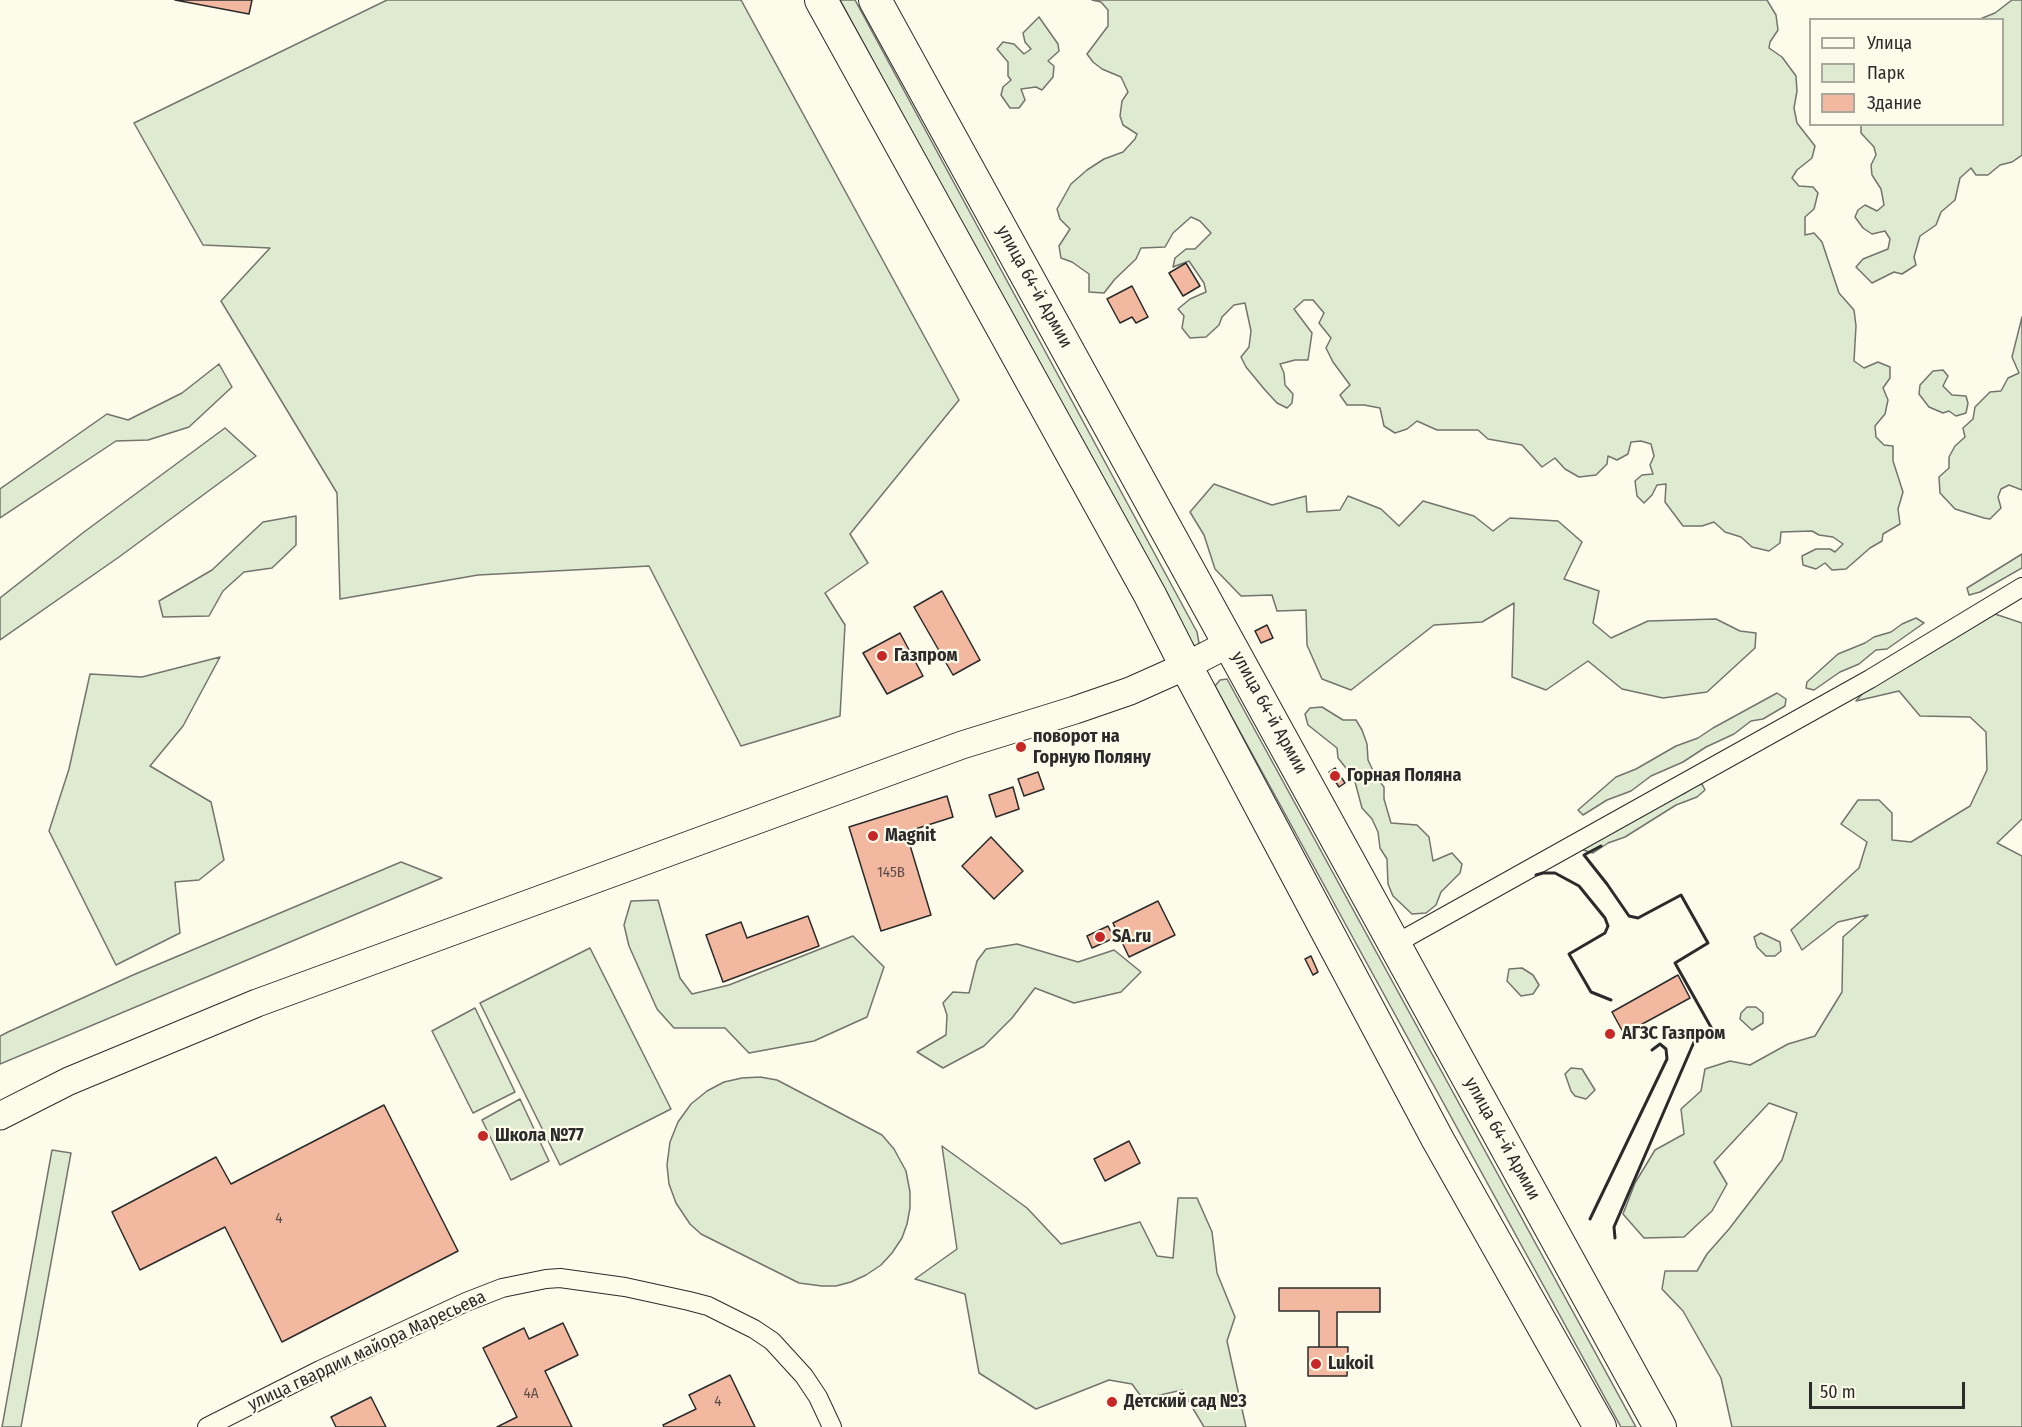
<!DOCTYPE html>
<meta charset="utf-8">
<style>
body{margin:0}
#map{position:relative;width:2022px;height:1427px;overflow:hidden;background:#fdfbea;font-family:"Fira Sans Condensed",sans-serif}
canvas{display:block}
.legend{position:absolute;left:1809px;top:18px;width:195px;height:108px;box-sizing:border-box;background:#fdfbea;border:2px solid #a9a89e;margin:0;padding:8px 10px;list-style:none;font-size:18px;color:#2b2b2b}
.legend li{display:flex;align-items:center;gap:12px;height:30px}
.legend b{width:30px;border:2px solid #a9a89e}
.scale{position:absolute;left:1809px;top:1382px;width:156px;height:27px;box-sizing:border-box;border:3px solid #2b2b2b;border-top:0;padding-left:8px;font-size:18px;line-height:21px;white-space:nowrap;color:#2b2b2b;-webkit-text-stroke:4px #fdfbea;paint-order:stroke}
</style>
<div id="map">
<canvas width="2022" height="1427"></canvas>
<ul class="legend">
<li><b style="height:8px;background:#fdfbea"></b>Улица</li>
<li><b style="height:16px;background:#deebd1"></b>Парк</li>
<li><b style="height:16px;background:#f2b8a0"></b>Здание</li>
</ul>
<div class="scale">50 m</div>
</div>
<script>
const ctx = document.querySelector('canvas').getContext('2d');
ctx.lineJoin = 'round';
function paint(path, color) {
  ctx.fillStyle = color;
  ctx.fill(path, 'evenodd');
}
function poly(rows) {
  const path = new Path2D();
  for (const r of rows) {
    path.moveTo(r[0], r[1]);
    for (let i = 2; i < r.length; i += 2) path.lineTo(r[i], r[i + 1]);
  }
  return path;
}
function trace(path, color, width, dash) {
  ctx.strokeStyle = color;
  ctx.lineWidth = width;
  ctx.lineCap = dash ? 'butt' : 'round';
  ctx.setLineDash(dash || []);
  ctx.stroke(path);
}
function label(font, color, halo, rows, align = 'center') {
  ctx.font = font + ' "Fira Sans Condensed",sans-serif';
  ctx.lineWidth = 4.5;
  ctx.setLineDash([]);
  ctx.textBaseline = 'middle';
  ctx.strokeStyle = halo;
  ctx.fillStyle = color;
  for (const [text, x, y, turn = 0] of rows) {
    ctx.save();
    ctx.translate(x, y);
    ctx.rotate((+turn || 0) * Math.PI / 180);
    ctx.textAlign = isNaN(turn) ? turn : align;
    if (halo) ctx.strokeText(text, 0, 0);
    ctx.fillText(text, 0, 0);
    ctx.restore();
  }
}
const green = poly([
 [387,0,741,0,959,400,850,534,868,563,825,593,845,625,840,716,741,746,649,566,478,575,340,599,337,493,221,301,270,248,203,245,134,123,387,0],
 [840,0,855,0,1197,632,1199,643,1196,647,1189,640,840,0],
 [1092,0,1767,0,1776,15,1778,30,1770,42,1769,48,1782,57,1796,76,1797,91,1794,108,1797,123,1815,146,1812,158,1797,170,1792,178,1799,186,1813,187,1818,193,1814,209,1805,217,1805,235,1814,233,1822,242,1839,293,1854,310,1856,326,1854,361,1864,368,1878,362,1890,367,1890,378,1883,388,1888,400,1885,414,1875,426,1876,437,1884,445,1893,446,1893,461,1903,492,1898,509,1900,524,1883,534,1882,541,1870,548,1846,569,1832,570,1825,563,1816,569,1803,565,1802,556,1816,549,1830,549,1835,552,1843,544,1833,537,1819,535,1812,531,1781,532,1780,543,1769,551,1752,547,1741,537,1725,532,1714,522,1702,526,1683,526,1665,502,1666,484,1657,485,1652,495,1644,503,1637,496,1635,481,1642,475,1653,474,1650,465,1654,456,1651,444,1641,441,1631,442,1628,454,1617,460,1608,456,1607,464,1596,475,1579,477,1565,469,1555,458,1542,467,1522,445,1488,439,1478,430,1437,430,1417,421,1407,429,1395,433,1384,426,1380,408,1364,405,1347,405,1340,395,1350,385,1333,362,1326,348,1331,338,1319,323,1324,313,1313,300,1304,300,1294,309,1312,333,1308,360,1295,360,1280,364,1284,373,1285,385,1293,394,1292,403,1287,408,1277,403,1265,390,1246,367,1241,357,1249,347,1251,331,1245,303,1234,305,1222,317,1219,325,1206,337,1190,338,1182,328,1184,316,1178,309,1190,299,1206,292,1204,283,1189,261,1173,267,1175,258,1186,249,1195,249,1211,233,1200,221,1191,217,1173,233,1165,247,1141,248,1136,259,1115,279,1104,293,1089,292,1089,274,1072,262,1061,258,1059,246,1070,229,1060,219,1057,209,1071,184,1087,170,1104,159,1123,152,1135,139,1137,134,1123,125,1120,116,1122,101,1128,92,1121,77,1102,69,1093,62,1087,54,1108,26,1108,10,1101,2,1092,0],
 [2012,0,2022,0,2022,155,2012,162,2000,165,1988,175,1976,175,1971,168,1960,178,1955,200,1941,212,1936,225,1920,236,1914,257,1916,265,1902,274,1894,272,1872,283,1856,267,1863,259,1888,249,1890,239,1885,231,1872,234,1863,228,1855,217,1858,210,1865,205,1877,211,1884,205,1881,189,1872,175,1871,165,1876,155,1874,147,1861,133,1861,125,2002,124,2002,20,1980,19,1995,13,2012,0],
 [1039,17,1058,44,1059,51,1048,61,1054,66,1053,77,1042,90,1036,87,1021,89,1025,100,1019,108,1010,108,1001,95,1003,87,1011,80,1008,76,1008,62,997,49,1003,42,1014,44,1024,54,1031,49,1025,42,1023,33,1039,17],
 [2022,317,2022,490,2009,485,2001,489,1998,497,2001,508,1990,519,1984,518,1955,509,1940,493,1939,477,1949,468,1949,457,1955,446,1965,437,1963,428,1973,419,1975,407,1990,392,2001,391,2008,378,2019,373,2012,357,2022,317],
 [219,364,232,387,189,427,148,440,116,441,0,518,0,489,107,414,128,420,182,393,219,364],
 [1943,370,1948,376,1943,386,1952,395,1966,396,1968,403,1966,413,1956,416,1949,411,1943,413,1929,407,1919,394,1920,385,1933,371,1943,370],
 [225,428,256,456,119,557,0,640,0,598,84,532,225,428],
 [1214,484,1272,505,1306,496,1307,512,1340,510,1348,496,1381,509,1399,526,1423,501,1474,516,1493,531,1510,518,1558,521,1582,542,1564,579,1599,591,1593,623,1611,638,1648,621,1716,619,1740,631,1756,633,1755,648,1707,692,1663,698,1622,689,1588,661,1546,690,1512,677,1514,603,1482,622,1434,625,1351,690,1322,679,1307,645,1306,610,1277,611,1272,595,1241,596,1215,569,1204,535,1190,512,1214,484],
 [296,516,296,545,272,568,244,572,223,591,209,616,163,617,159,601,212,570,263,522,296,516],
 [2022,554,2022,568,1980,592,1969,595,1967,588,2022,554],
 [1995,614,2022,623,2022,819,1997,843,2022,856,2022,1427,1732,1427,1721,1378,1683,1311,1662,1289,1665,1271,1697,1271,1707,1254,1729,1229,1782,1160,1797,1113,1769,1103,1714,1162,1727,1184,1712,1211,1684,1237,1644,1238,1623,1214,1635,1183,1655,1150,1684,1134,1681,1109,1701,1091,1705,1069,1730,1061,1750,1065,1788,1044,1815,1036,1842,992,1843,937,1868,915,1838,922,1802,950,1791,930,1859,868,1867,842,1841,824,1858,800,1879,800,1892,813,1892,840,1911,842,1970,806,1987,770,1986,732,1970,717,1920,716,1899,691,1856,701,1868,687,1995,614],
 [1916,618,1924,623,1887,649,1876,650,1859,664,1840,672,1814,690,1806,688,1807,682,1838,654,1865,643,1874,637,1891,632,1902,624,1916,618],
 [220,657,183,726,150,766,211,802,224,860,199,880,175,882,180,933,116,965,49,831,69,769,90,674,142,677,220,657],
 [1227,679,1636,1427,1621,1427,1215,686,1220,680,1227,679],
 [1777,693,1786,699,1785,706,1763,719,1751,721,1734,734,1706,747,1683,762,1651,776,1631,791,1607,800,1583,815,1578,810,1616,777,1636,769,1676,746,1698,738,1713,728,1777,693],
 [1322,707,1343,720,1356,720,1362,730,1367,744,1368,760,1376,777,1384,787,1384,799,1391,823,1417,825,1429,837,1433,861,1452,853,1462,864,1460,873,1441,892,1436,905,1426,913,1412,914,1393,896,1388,884,1387,859,1380,848,1378,832,1372,819,1362,808,1354,778,1338,758,1337,748,1308,725,1305,714,1310,708,1322,707],
 [1702,784,1705,790,1697,797,1676,805,1625,837,1608,843,1593,853,1583,850,1594,841,1671,798,1685,793,1694,786,1702,784],
 [401,862,442,878,0,1064,0,1036,8,1032,133,975,401,862],
 [658,900,680,978,692,994,729,985,853,936,884,967,867,1017,814,1041,749,1053,725,1028,674,1028,657,1009,629,946,624,925,631,901,658,900],
 [1761,933,1780,942,1781,951,1775,956,1766,956,1757,947,1754,937,1761,933],
 [1017,944,1078,962,1114,950,1141,972,1121,992,1074,1003,1035,988,1012,1018,984,1046,943,1068,917,1052,946,1035,947,1015,943,1003,953,992,969,993,977,961,986,949,1017,944],
 [590,948,671,1109,560,1165,480,1003,590,948],
 [1522,968,1533,975,1539,985,1533,994,1521,996,1507,981,1509,969,1522,968],
 [1747,1007,1756,1007,1763,1013,1763,1023,1752,1030,1740,1019,1741,1013,1747,1007],
 [475,1008,515,1092,473,1113,432,1031,475,1008],
 [1571,1068,1582,1069,1595,1090,1586,1099,1575,1096,1571,1091,1565,1074,1571,1068],
 [760,1077,777,1080,882,1135,894,1149,906,1171,910,1192,910,1208,907,1224,902,1238,892,1253,881,1265,866,1275,851,1282,836,1286,822,1286,799,1283,701,1234,690,1224,676,1203,669,1184,667,1165,670,1142,678,1122,691,1104,707,1091,724,1082,742,1078,760,1077],
 [520,1099,549,1161,511,1180,482,1120,520,1099],
 [942,1146,1027,1208,1061,1244,1140,1222,1157,1256,1173,1258,1178,1198,1197,1198,1212,1232,1217,1273,1235,1317,1227,1341,1246,1427,1204,1427,1182,1390,1143,1399,1132,1384,1109,1380,1036,1409,979,1373,965,1294,915,1279,957,1249,942,1146],
 [52,1150,71,1153,21,1427,2,1427,52,1150]
]);
paint(green, '#deebd1');
trace(green, '#74746e', 1.5);
const building = poly([
 [175,0,252,0,249,14,175,0],
 [1186,263,1200,286,1183,296,1169,273,1186,263],
 [1132,286,1148,317,1136,323,1132,317,1120,323,1107,299,1132,286],
 [942,591,980,660,953,675,914,607,942,591],
 [1267,625,1273,638,1261,643,1255,631,1267,625],
 [900,633,923,676,887,694,863,653,900,633],
 [1335,768,1345,783,1339,787,1329,772,1335,768],
 [1038,772,1044,789,1024,796,1018,779,1038,772],
 [1013,787,1019,809,996,817,989,795,1013,787],
 [947,796,953,817,906,832,931,915,881,931,849,827,947,796],
 [991,837,1023,871,994,899,962,866,991,837],
 [1158,901,1175,935,1129,957,1113,923,1158,901],
 [808,916,819,946,723,982,706,935,741,922,747,938,808,916],
 [1108,926,1114,938,1092,948,1087,936,1108,926],
 [1311,956,1318,972,1313,975,1305,959,1311,956],
 [1678,975,1690,998,1624,1034,1612,1012,1678,975],
 [384,1105,458,1251,282,1342,225,1227,140,1270,112,1212,216,1157,231,1184,384,1105],
 [1129,1141,1140,1163,1105,1181,1094,1159,1129,1141],
 [1279,1288,1380,1288,1380,1312,1337,1312,1337,1347,1319,1347,1319,1311,1279,1311,1279,1288],
 [563,1323,578,1355,545,1371,572,1427,497,1427,517,1417,483,1348,524,1328,529,1339,563,1323],
 [1308,1347,1348,1347,1347,1376,1308,1376,1308,1347],
 [730,1375,755,1427,664,1427,663,1425,696,1409,689,1395,730,1375],
 [371,1397,386,1427,336,1427,331,1417,371,1397]
]);
paint(building, '#f2b8a0');
trace(building, '#2b2b2b', 1.5);
const minor = poly([
 [1395,944,1870,679,2022,587],
 [207,1427,320,1370,466,1302,502,1288,546,1279,560,1278,625,1287,689,1301,708,1306,754,1329,772,1341,804,1376,818,1397,832,1427]
]);
const secondary = poly([
 [0,1116,69,1081,257,1003,962,745,1075,710,1130,691,1186,666,1230,643]
]);
const trunk = poly([
 [821,0,1150,595,1186,666,1438,1140,1600,1427],
 [875,0,1660,1427]
]);
trace(minor, '#2b2b2b', 20);
trace(secondary, '#2b2b2b', 29);
trace(trunk, '#2b2b2b', 34);
trace(minor, '#fdfbea', 18);
trace(secondary, '#fdfbea', 27);
trace(trunk, '#fdfbea', 32);
trace(poly([
 [1601,846,1584,855,1607,884,1629,916,1638,918,1681,895,1708,943,1675,963,1712,1029,1694,1042,1614,1227,1615,1238],
 [1536,875,1543,873,1555,873,1579,886,1605,918,1608,926,1605,933,1569,954,1591,992,1611,1000],
 [1590,1219,1667,1059,1666,1049,1660,1044,1652,1050]
]), '#2b2b2b', 3);
for (const [x, y, r, color] of [
 [882,656,6,"#c62828"],
 [1021,747,6,"#c62828"],
 [1335,776,6,"#c62828"],
 [873,836,6,"#c62828"],
 [1100,937,6,"#c62828"],
 [1610,1034,6,"#c62828"],
 [483,1136,6,"#c62828"],
 [1316,1364,6,"#c62828"],
 [1112,1402,6,"#c62828"]
]) {
  const dot = new Path2D();
  dot.arc(x, y, r, 0, 2 * Math.PI);
  ctx.fillStyle = color;
  ctx.fill(dot);
  trace(dot, '#fdfbea', 2);
}
label('15px', '#5d4e48', null, [
 ["145В",891,873],
 ["4",279,1219],
 ["4А",531,1394],
 ["4",718,1402]
]);
label('18px', '#2b2b2b', '#fdfbea', [
 ["улица 64-й Армии",1034,287,61],
 ["улица 64-й Армии",1269,713,61],
 ["улица 64-й Армии",1502,1139,61],
 ["улица гвардии майора Маресьева",367,1351,-25]
]);
label('bold 18px', '#2b2b2b', '#fdfbea', [
 ["Газпром",894,656],
 ["поворот на",1033,737],
 ["Горную Поляну",1033,758],
 ["Горная Поляна",1347,776],
 ["Magnit",885,836],
 ["SA.ru",1112,937],
 ["АГЗС Газпром",1622,1034],
 ["Школа №77",495,1136],
 ["Lukoil",1328,1364],
 ["Детский сад №3",1124,1402]
], 'left');
</script>
